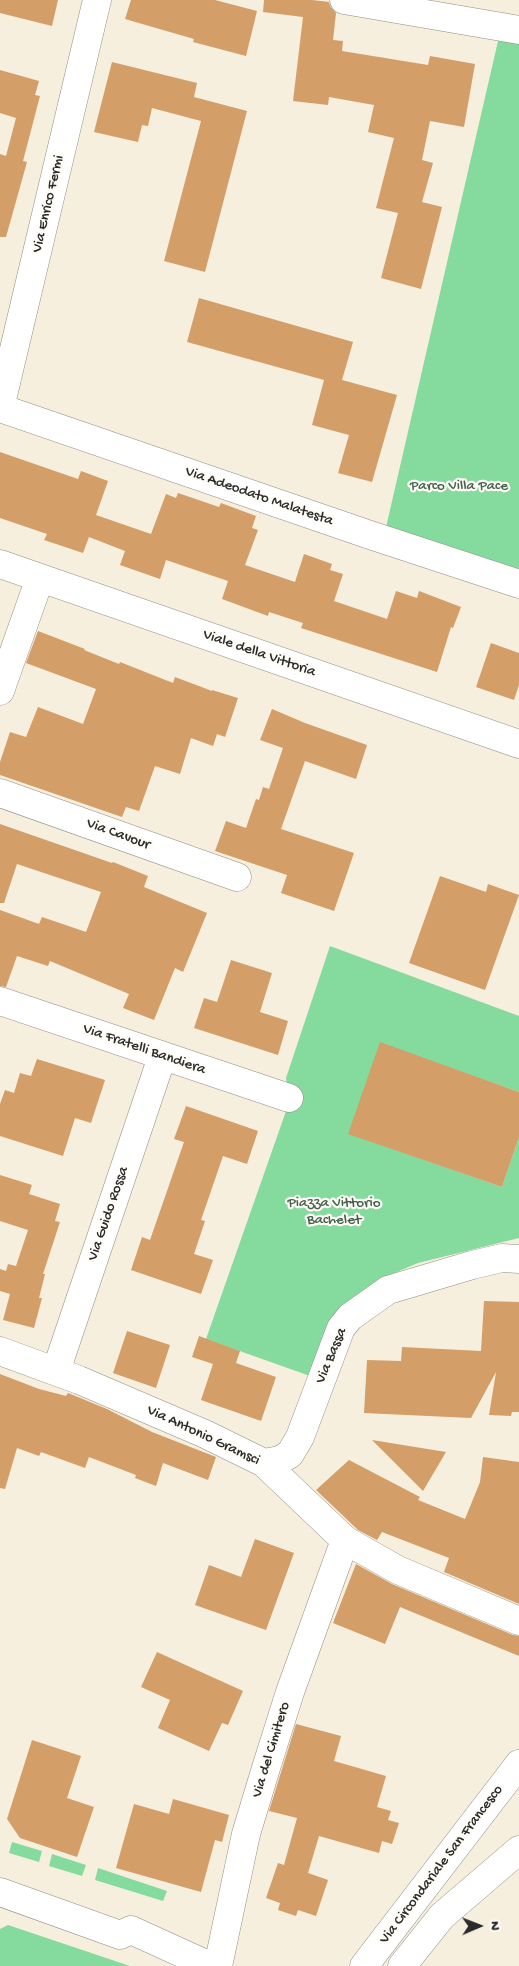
<!DOCTYPE html>
<style>
body{margin:0}
#map{position:relative;width:519px;height:1966px;overflow:hidden;background:#f6efdd;font-family:"Gochi Hand",sans-serif}
canvas{display:block}
.north{position:absolute;left:454px;top:1901px;width:50px;height:50px;-webkit-text-stroke:4px #fdfcf7;paint-order:stroke;rotate:89deg;font-size:14px;font-weight:700;line-height:20px;text-align:center;color:#2b2b2b}
.north::after{content:'';display:block;margin:auto;width:18px;height:22px;background:#2b2b2b;clip-path:polygon(50% 0,100% 100%,50% 72%,0 100%)}
</style>
<div id="map">
<canvas width="519" height="1966"></canvas>
<div class="north">N</div>
</div>
<script>
const ctx = document.querySelector('canvas').getContext('2d');
ctx.lineJoin = 'round';
function paint(path, color) {
  ctx.fillStyle = color;
  ctx.fill(path, 'evenodd');
}
function poly(rows) {
  const path = new Path2D();
  for (const r of rows) {
    path.moveTo(r[0], r[1]);
    for (let i = 2; i < r.length; i += 2) path.lineTo(r[i], r[i + 1]);
  }
  return path;
}
function trace(path, color, width, dash) {
  ctx.strokeStyle = color;
  ctx.lineWidth = width;
  ctx.lineCap = dash ? 'butt' : 'round';
  ctx.setLineDash(dash || []);
  ctx.stroke(path);
}
function label(font, color, halo, rows, align = 'center') {
  ctx.font = font + ' "Gochi Hand",sans-serif';
  ctx.lineWidth = 4.5;
  ctx.setLineDash([]);
  ctx.textBaseline = 'middle';
  ctx.strokeStyle = halo;
  ctx.fillStyle = color;
  for (const [text, x, y, turn = 0] of rows) {
    ctx.save();
    ctx.translate(x, y);
    ctx.rotate((+turn || 0) * Math.PI / 180);
    ctx.textAlign = isNaN(turn) ? turn : align;
    if (halo) ctx.strokeText(text, 0, 0);
    ctx.fillText(text, 0, 0);
    ctx.restore();
  }
}
paint(poly([
 [519,37,519,579,384,536,498,41],
 [330,946,519,1016,519,1092,380,1043,370,1141,502,1187,519,1137,519,1238,418,1263,380,1279,340,1308,310,1376,206,1339,285,1114,289,1098,286,1078],
 [12,1842,42,1851,39,1862,9,1853],
 [52,1854,86,1865,82,1876,49,1866],
 [98,1868,167,1891,163,1901,95,1880],
 [8,1925,130,1966,0,1966,0,1929]
]), '#85da9d');
paint(poly([
 [0,0,58,0,52,26,0,13],
 [131,0,215,0,257,11,246,56,193,42,194,39,125,19],
 [264,0,312,0,329,2,330,6,336,13,333,40,343,41,342,51,428,65,430,56,475,64,464,127,430,121,422,160,433,163,422,202,442,207,421,289,381,278,398,213,376,208,394,138,368,132,374,105,329,97,328,105,293,101,303,17,263,12],
 [112,62,197,83,194,97,247,111,205,272,164,261,201,121,152,108,148,126,142,125,138,142,94,132],
 [0,70,39,81,35,95,40,96,23,161,27,162,6,237,0,237,0,154,6,156,16,118,0,113],
 [199,298,353,342,342,380,397,395,372,482,338,473,349,435,312,425,324,380,187,342],
 [0,452,78,479,81,471,108,481,96,515,151,534,166,494,176,498,178,493,219,507,221,503,256,516,252,528,258,530,245,565,295,582,304,554,332,564,330,570,343,574,334,601,387,619,396,591,417,598,419,591,461,607,453,628,451,627,437,672,301,628,303,623,269,612,268,616,222,599,228,581,166,560,160,579,120,565,125,551,89,537,83,553,44,540,47,534,0,518],
 [38,631,85,649,84,650,119,664,120,662,173,683,175,677,212,691,212,690,238,698,225,737,217,734,213,746,191,738,180,774,155,766,139,811,126,807,122,817,0,775,0,762,10,732,26,737,38,707,83,724,96,689,26,663],
 [491,643,519,653,519,685,514,700,476,687],
 [272,709,305,723,367,745,356,779,305,761,281,829,354,853,334,911,281,893,287,875,215,851,226,821,246,828,256,799,259,800,263,787,269,789,283,748,260,740],
 [0,824,112,863,113,862,148,876,144,887,207,913,183,972,175,968,154,1020,123,1008,129,994,50,961,48,966,17,956,6,987,0,986,0,910,39,924,42,917,86,932,101,892,17,864,4,903,0,903],
 [440,876,486,892,488,884,519,895,485,990,409,963],
 [231,960,272,973,260,1012,288,1021,278,1055,194,1028,204,998,217,1002],
 [380,1042,519,1092,519,1137,502,1187,348,1134],
 [37,1059,105,1080,91,1123,75,1118,63,1156,0,1136,0,1104,5,1090,14,1093,20,1073,31,1076],
 [186,1106,258,1131,247,1164,223,1156,201,1220,205,1221,194,1254,213,1260,201,1294,131,1270,142,1237,150,1240,184,1142,174,1139],
 [0,1175,32,1185,29,1194,60,1204,55,1221,60,1222,43,1274,45,1274,39,1298,42,1298,34,1328,3,1320,10,1294,0,1291,0,1269,6,1271,8,1264,16,1266,28,1230,0,1221],
 [484,1301,519,1302,519,1412,512,1412,511,1416,489,1415,496,1372,471,1418,364,1413,367,1360,401,1361,402,1347,481,1351],
 [127,1331,170,1345,156,1388,113,1373],
 [199,1336,240,1351,236,1363,276,1377,261,1421,201,1400,213,1364,192,1357],
 [0,1374,39,1389,66,1396,68,1393,73,1395,107,1409,152,1432,216,1457,208,1480,163,1463,156,1486,135,1478,136,1475,89,1457,85,1468,41,1452,39,1456,17,1448,5,1489,0,1488],
 [372,1440,446,1452,423,1491],
 [483,1457,519,1462,519,1604,444,1572,449,1558,382,1532,377,1540,358,1530,316,1490,349,1460,420,1497,418,1500,465,1519,480,1482],
 [255,1539,294,1553,266,1630,195,1605,209,1565,241,1577],
 [356,1564,392,1584,513,1635,519,1636,519,1656,400,1607,385,1644,333,1623],
 [157,1652,243,1691,228,1725,222,1723,209,1751,158,1728,170,1700,141,1687],
 [296,1724,341,1736,334,1761,386,1776,377,1807,391,1811,388,1820,399,1823,392,1844,382,1841,379,1853,319,1836,308,1873,328,1880,316,1916,298,1910,296,1916,278,1910,280,1903,266,1898,278,1863,284,1865,297,1818,269,1811],
 [32,1740,81,1756,67,1798,94,1807,77,1857,20,1838,7,1819],
 [173,1799,229,1815,222,1842,215,1840,201,1892,116,1868,134,1804,169,1814]
]), '#d39e68');
const minor = poly([
 [344,0,519,30],
 [0,408,370,535,519,584],
 [0,408,97,0],
 [0,564,519,744],
 [0,691,40,578],
 [0,793,237,877],
 [0,1001,289,1098],
 [0,1351,79,1380,205,1434,264,1463,345,1540,398,1570,519,1621],
 [56,1371,162,1057],
 [264,1463,280,1460,290,1454,300,1437,341,1328,350,1317,388,1290,472,1265,502,1258,519,1259],
 [0,1892,120,1935,131,1930,210,1966],
 [218,1966,246,1834,266,1768,290,1692,345,1540],
 [364,1966,519,1764],
 [402,1966,442,1916,519,1850]
]);
trace(minor, '#908d84', 29);
trace(minor, '#fff', 28);
label('15px', '#2b2b2b', '#fdfcf7', [
 ["Via Enrico Fermi",49,204,-77],
 ["Via Adeodato Malatesta",259,497,19],
 ["Viale della Vittoria",259,654,19],
 ["Via Cavour",118,835,20],
 ["Via Fratelli Bandiera",144,1050,19],
 ["Via Guido Rossa",109,1214,-71],
 ["Via Bassa",332,1356,-67],
 ["Via Antonio Gramsci",203,1436,25],
 ["Via del Cimitero",272,1750,-73],
 ["Via Circondariale San Francesco",442,1865,-53]
]);
label('15px', '#46604d', '#fdfcf7', [
 ["Parco Villa Pace",459,487],
 ["Piazza Vittorio",334,1204],
 ["Bachelet",334,1221]
]);
</script>
